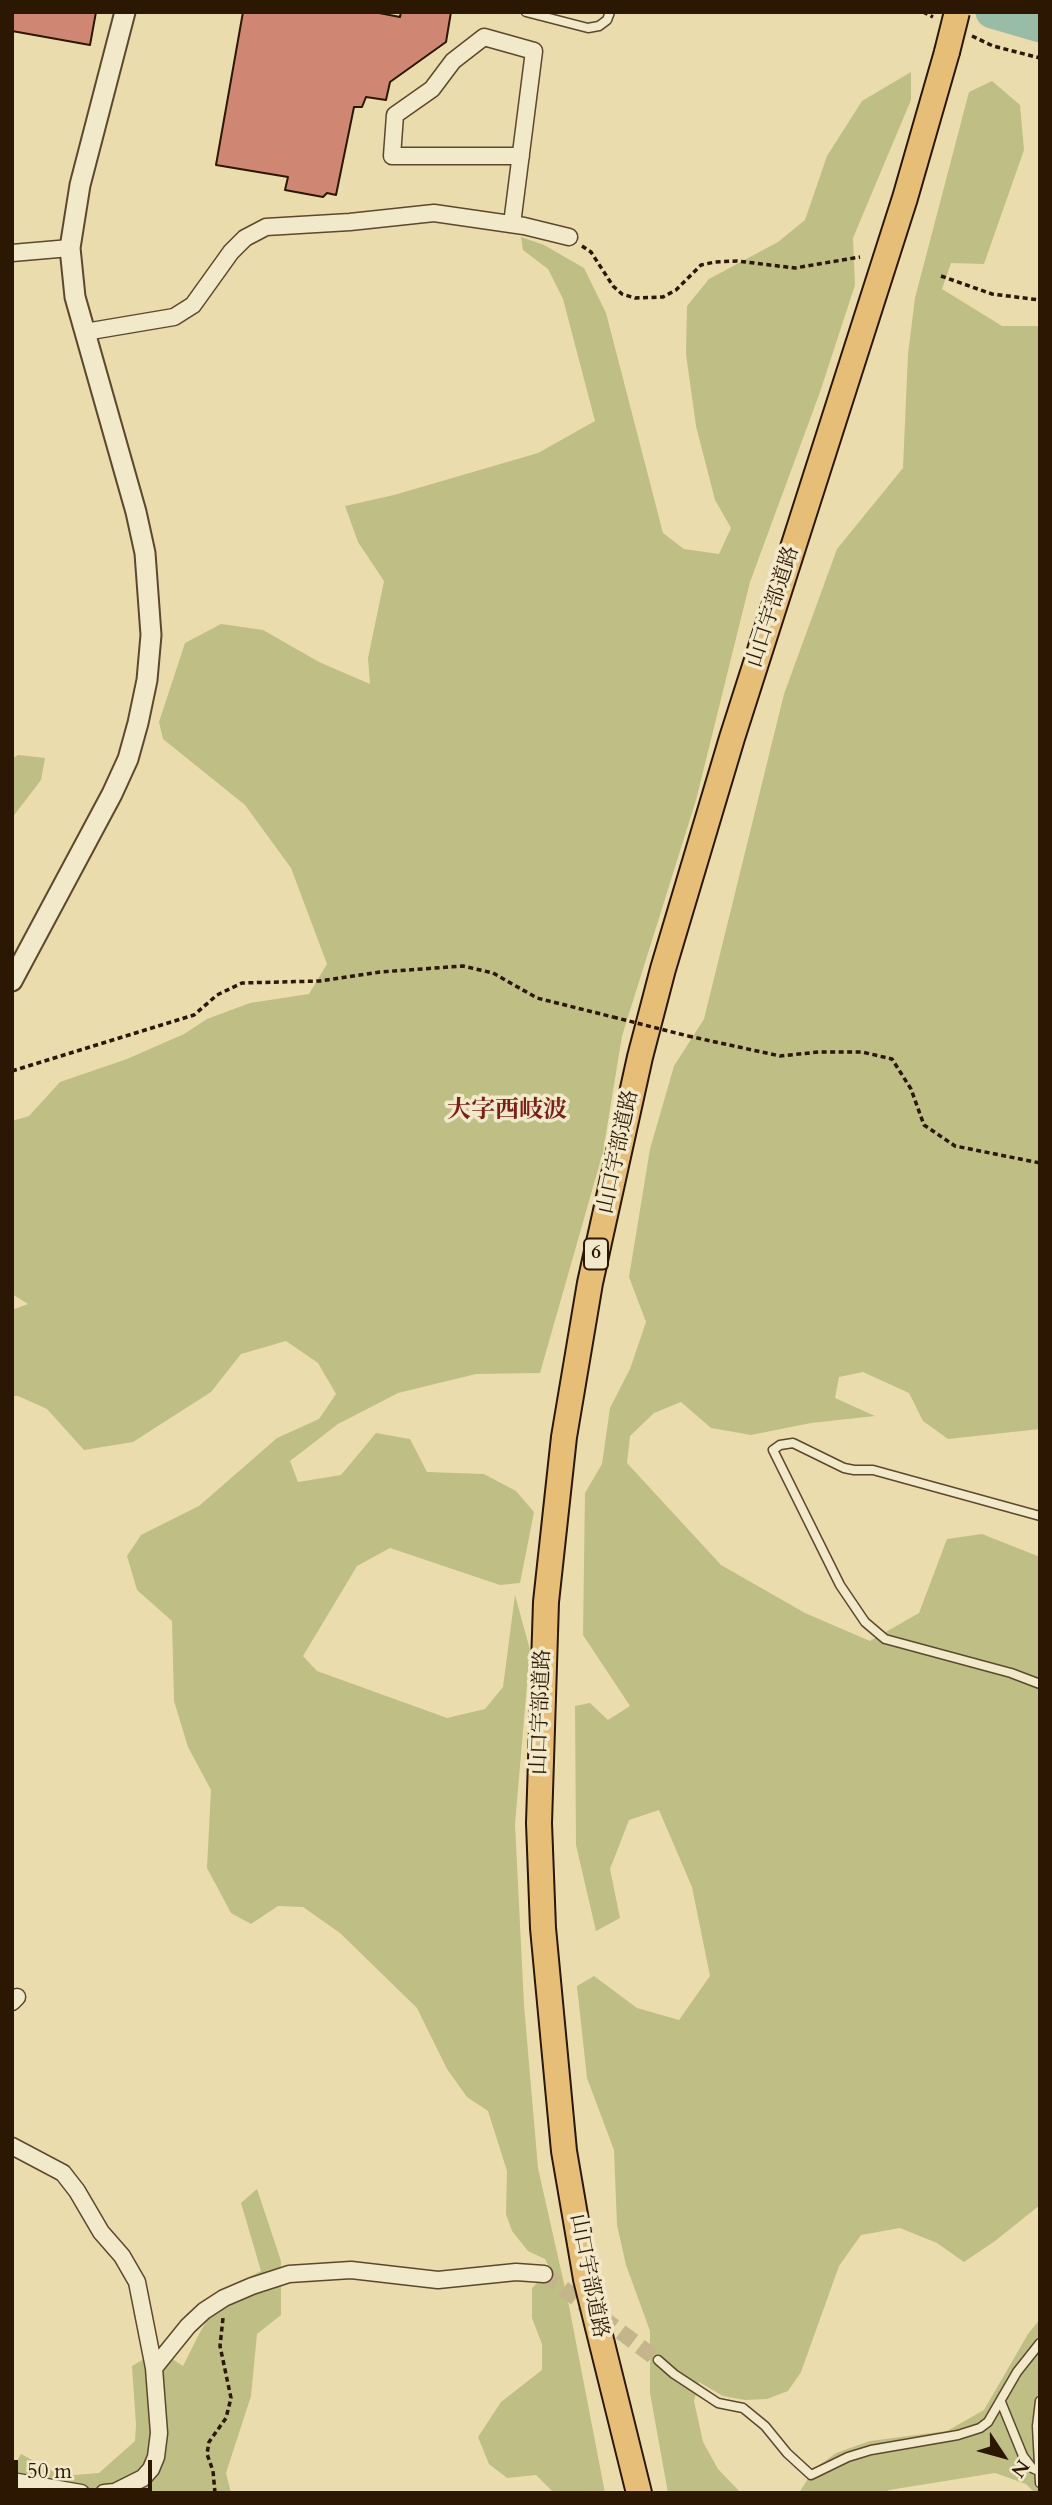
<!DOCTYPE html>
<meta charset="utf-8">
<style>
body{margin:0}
#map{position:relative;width:1052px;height:2505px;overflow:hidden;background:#ebdcae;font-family:Cardo,serif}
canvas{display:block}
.frame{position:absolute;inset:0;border:14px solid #2b1702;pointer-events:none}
.north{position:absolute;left:968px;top:2421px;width:70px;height:70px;-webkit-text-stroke:5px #f2e8ca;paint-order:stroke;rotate:126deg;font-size:19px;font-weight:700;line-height:28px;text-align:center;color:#2b1702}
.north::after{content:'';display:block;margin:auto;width:24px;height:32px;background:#2b1702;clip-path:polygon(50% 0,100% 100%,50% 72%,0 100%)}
.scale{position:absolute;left:14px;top:2460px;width:138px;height:32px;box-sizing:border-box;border:4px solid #2b1702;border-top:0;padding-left:9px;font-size:21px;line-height:24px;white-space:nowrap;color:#2b1702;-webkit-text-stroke:5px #f2e8ca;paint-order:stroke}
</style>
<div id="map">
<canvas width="1052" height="2505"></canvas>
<div class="frame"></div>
<div class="north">N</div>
<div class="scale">50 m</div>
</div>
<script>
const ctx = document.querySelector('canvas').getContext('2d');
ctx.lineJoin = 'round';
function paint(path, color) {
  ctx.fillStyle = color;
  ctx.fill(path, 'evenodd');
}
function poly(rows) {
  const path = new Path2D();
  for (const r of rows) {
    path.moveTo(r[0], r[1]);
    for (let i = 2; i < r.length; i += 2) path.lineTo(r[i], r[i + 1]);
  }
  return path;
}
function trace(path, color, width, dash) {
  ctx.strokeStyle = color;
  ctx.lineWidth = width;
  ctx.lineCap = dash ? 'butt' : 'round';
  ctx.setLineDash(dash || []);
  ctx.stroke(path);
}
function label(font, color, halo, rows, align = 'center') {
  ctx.font = font + ' Cardo,"Noto Serif JP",serif';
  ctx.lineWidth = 7;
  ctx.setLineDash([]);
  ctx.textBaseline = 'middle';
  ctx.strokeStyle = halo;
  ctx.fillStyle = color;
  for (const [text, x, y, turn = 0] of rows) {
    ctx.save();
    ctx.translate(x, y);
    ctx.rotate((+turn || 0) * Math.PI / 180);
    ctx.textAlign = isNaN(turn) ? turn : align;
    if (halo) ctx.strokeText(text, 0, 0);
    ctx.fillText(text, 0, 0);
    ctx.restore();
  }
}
paint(poly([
 [911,72,911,100,853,238,855,285,820,392,750,582,696,800,622,1036,603,1152,540,1373,476,1374,398,1393,338,1424,290,1461,298,1482,341,1475,376,1433,410,1439,427,1472,484,1474,516,1491,534,1512,520,1583,500,1585,390,1548,357,1566,303,1656,317,1671,447,1718,485,1709,503,1687,515,1595,530,1650,515,1824,524,2005,538,2168,569,2306,605,2493,554,2493,536,2475,507,2478,489,2464,478,2437,501,2402,542,2370,542,2344,532,2318,532,2288,550,2269,545,2259,528,2251,512,2231,506,2214,507,2171,488,2111,467,2097,447,2069,417,2008,340,1933,303,1907,278,1906,251,1924,231,1913,207,1868,211,1790,188,1747,174,1701,172,1621,137,1590,127,1556,141,1535,199,1506,277,1438,319,1419,336,1394,318,1363,286,1341,241,1354,211,1392,133,1442,84,1450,47,1409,18,1396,12,1396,12,1310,28,1304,12,1294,12,1121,29,1116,60,1082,127,1059,184,1034,207,1019,250,1003,309,994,327,964,291,868,245,805,163,739,159,722,185,643,221,624,263,630,319,662,370,684,368,658,384,581,358,542,345,506,394,495,538,453,595,421,563,299,548,269,523,250,521,237,544,245,584,268,606,313,663,533,684,549,719,554,731,528,715,500,696,426,686,354,687,306,709,279,778,242,805,220,827,156,862,101],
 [992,81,1020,105,1024,150,984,264,951,263,942,289,1002,326,1040,326,1040,1429,948,1439,923,1421,909,1393,863,1372,839,1377,835,1398,875,1416,811,1423,751,1435,711,1428,681,1402,654,1413,630,1436,627,1463,721,1565,805,1613,870,1641,919,1613,947,1539,982,1534,1040,1557,1040,2205,995,2241,964,2262,937,2243,900,2228,861,2235,839,2266,801,2372,788,2391,767,2399,745,2400,723,2396,699,2382,694,2401,703,2442,718,2469,741,2493,668,2493,650,2393,650,2331,626,2265,617,2225,614,2150,587,2078,577,1986,594,1976,637,2008,679,2020,710,1976,692,1887,659,1810,629,1820,610,1869,620,1918,596,1931,576,1845,575,1706,590,1703,608,1720,630,1706,583,1635,585,1493,602,1464,610,1408,630,1369,646,1322,629,1277,650,1149,674,1066,704,1019,784,694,837,549,903,468,908,354,915,298,969,92],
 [18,755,45,758,41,780,12,818,12,759],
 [257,2189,281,2261,281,2315,257,2334,251,2396,226,2473,231,2493,12,2493,12,2469,21,2454,62,2476,99,2473,135,2441,136,2425,132,2366,159,2350,183,2366,199,2334,226,2289,261,2271,241,2203],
 [1040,2319,1040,2493,1035,2493,1026,2484,995,2473,889,2490,885,2493,799,2493,814,2469,836,2453,870,2441,947,2431,984,2410,1028,2334]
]), '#bebe85');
trace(poly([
 [992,12,1040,26]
]), '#99bca6', 33);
const building = poly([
 [12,12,96,12,90,45,12,31,12,12],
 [243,12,374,12,400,17,401,12,451,12,446,42,390,82,386,100,366,97,362,107,354,107,336,195,327,193,323,197,285,190,288,177,216,165,243,12]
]);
paint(building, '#cf8773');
trace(building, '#2b1702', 2);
trace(poly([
 [544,2274,658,2360]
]), '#c5b58c', 16, [16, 8]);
const service = poly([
 [526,12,588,28,599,26,607,20,610,12],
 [1040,1516,873,1470,854,1470,844,1468,793,1443,780,1445,773,1450,840,1585,865,1622,885,1639,1011,1673,1040,1684],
 [658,2360,674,2374,718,2403,743,2408,765,2426,787,2453,811,2475,848,2457,871,2450,958,2435,980,2428,988,2422,1017,2372,1040,2343],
 [1040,2401,1037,2426,1040,2483],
 [1001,2402,1023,2456,1032,2468,1039,2471]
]);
const minor = poly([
 [512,224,534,51,484,37,453,61,432,89,395,115,392,156,521,156],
 [12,253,70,248],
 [85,332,174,317,193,305,231,252,245,238,266,227,350,222,434,213,524,226,569,237],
 [12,2002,17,1997],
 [12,2146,63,2173,77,2191,101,2232,122,2256,137,2282,154,2368,159,2433,156,2457,151,2469,143,2478,115,2492,104,2493],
 [154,2368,188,2326,204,2311,224,2298,252,2286,289,2274,351,2270,438,2280,516,2272,544,2274],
 [12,2481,81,2493]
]);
const tertiary = poly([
 [12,981,112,794,128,759,138,723,147,680,151,635,145,553,136,512,75,297,70,248,80,185,125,12]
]);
const primary = poly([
 [639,2493,586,2279,564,2151,543,1928,539,1823,546,1602,564,1437,590,1283,640,1057,663,969,732,738,905,198,947,52]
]);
trace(service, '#5b482d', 11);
trace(minor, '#5b482d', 19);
trace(tertiary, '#5b482d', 23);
trace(primary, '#2b1702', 28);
trace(poly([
 [923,12,933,17],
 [972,36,993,46,1040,58],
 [582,246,591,252,613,286,622,294,635,298,663,297,676,290,701,265,715,262,737,261,795,268,860,257],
 [941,276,992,294,1040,300],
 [688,1036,780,1056,819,1052,862,1052,892,1059,911,1089,924,1125,955,1146,1040,1163],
 [12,1071,194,1015,217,995,242,983,320,981,380,972,463,966,493,973,537,998,613,1017],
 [215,2493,213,2471,207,2454,209,2442,226,2418,231,2398,220,2346,223,2318]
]), '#2b1702', 3.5, [5, 3.5]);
trace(service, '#f2e8ca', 8);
trace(minor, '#f2e8ca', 16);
trace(tertiary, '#f2e8ca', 19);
trace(primary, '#e6be77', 24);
const primaryBridge = poly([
 [947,52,957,12]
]);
trace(primaryBridge, '#2b1702', 28, []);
trace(poly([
 [613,1017,688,1036]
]), '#2b1702', 3.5, [5, 3.5]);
trace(primaryBridge, '#e6be77', 24);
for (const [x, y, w] of [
 [596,1254,24]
]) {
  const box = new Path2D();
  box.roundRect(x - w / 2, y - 15.5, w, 31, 5);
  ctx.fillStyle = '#f2e8ca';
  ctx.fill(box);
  trace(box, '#2b1702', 2);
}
label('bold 19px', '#2b1702', null, [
 ["6",596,1254]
]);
label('21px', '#2b1702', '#f2e8ca', [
 ["山口宇部道路",774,607,-72],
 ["山口宇部道路",619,1152,-78],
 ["山口宇部道路",542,1712,-88],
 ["山口宇部道路",588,2276,79]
]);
label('bold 24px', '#7a1f14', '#f2e8ca', [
 ["大字西岐波",507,1111]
]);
</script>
